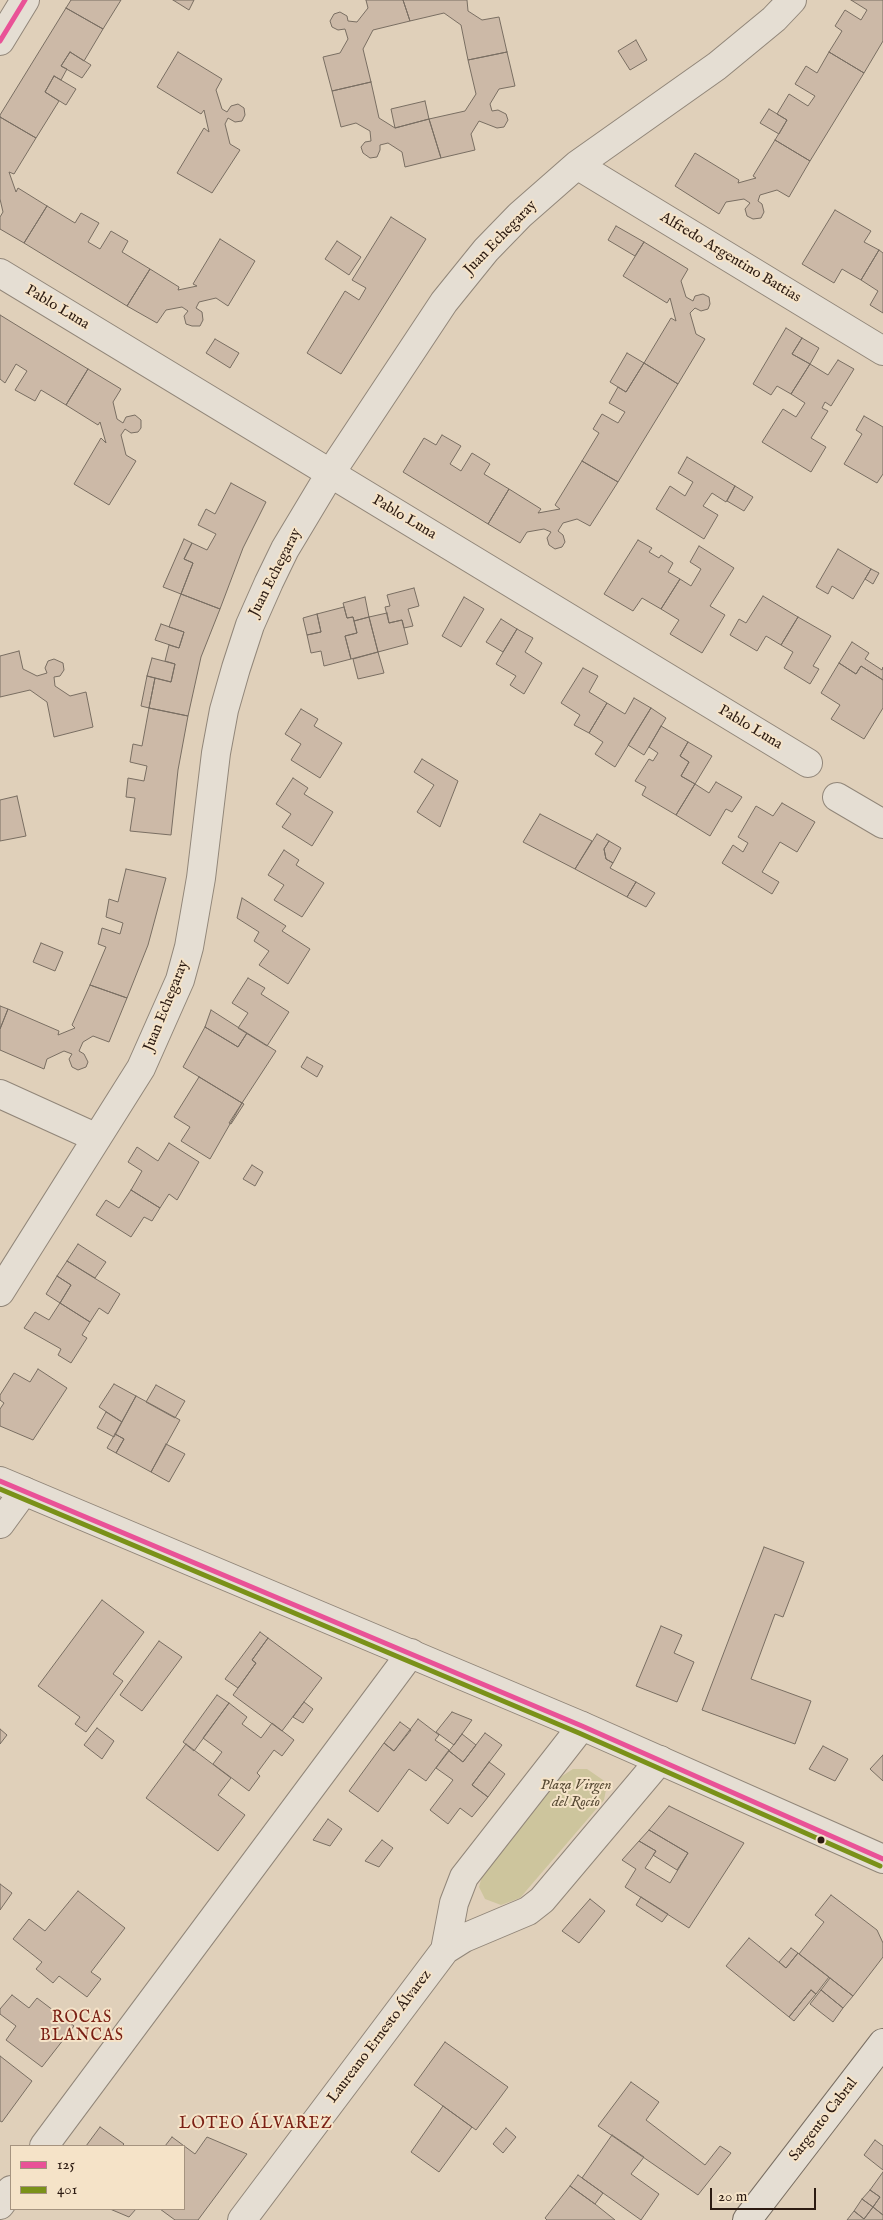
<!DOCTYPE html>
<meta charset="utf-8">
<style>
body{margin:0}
#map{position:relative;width:883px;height:2220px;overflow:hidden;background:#e0d0ba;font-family:"IM FELL English",serif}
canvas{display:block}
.legend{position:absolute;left:10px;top:2145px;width:175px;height:65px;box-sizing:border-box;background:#f5e3c8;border:1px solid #a5937f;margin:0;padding:6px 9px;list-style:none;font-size:15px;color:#2c1b12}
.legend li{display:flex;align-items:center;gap:10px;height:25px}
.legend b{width:25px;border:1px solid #a5937f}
.scale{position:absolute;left:710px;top:2188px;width:106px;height:22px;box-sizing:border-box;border:2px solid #2c1b12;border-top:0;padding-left:6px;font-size:15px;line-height:18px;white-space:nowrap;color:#2c1b12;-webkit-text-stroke:4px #f5e3c8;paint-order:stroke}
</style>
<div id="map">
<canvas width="883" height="2220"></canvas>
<ul class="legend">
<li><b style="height:6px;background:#e95297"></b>125</li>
<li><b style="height:6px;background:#7a9119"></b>401</li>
</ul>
<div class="scale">20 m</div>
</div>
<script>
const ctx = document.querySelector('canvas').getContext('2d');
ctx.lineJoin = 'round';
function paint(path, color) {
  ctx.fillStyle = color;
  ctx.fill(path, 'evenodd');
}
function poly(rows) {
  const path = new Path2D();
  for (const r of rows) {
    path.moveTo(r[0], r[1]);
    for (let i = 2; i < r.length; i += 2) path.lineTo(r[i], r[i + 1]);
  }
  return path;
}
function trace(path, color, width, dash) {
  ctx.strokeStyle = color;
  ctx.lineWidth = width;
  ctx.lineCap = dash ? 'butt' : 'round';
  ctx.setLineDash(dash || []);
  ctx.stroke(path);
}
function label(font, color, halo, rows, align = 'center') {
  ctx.font = font + ' "IM FELL English",serif';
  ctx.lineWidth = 4;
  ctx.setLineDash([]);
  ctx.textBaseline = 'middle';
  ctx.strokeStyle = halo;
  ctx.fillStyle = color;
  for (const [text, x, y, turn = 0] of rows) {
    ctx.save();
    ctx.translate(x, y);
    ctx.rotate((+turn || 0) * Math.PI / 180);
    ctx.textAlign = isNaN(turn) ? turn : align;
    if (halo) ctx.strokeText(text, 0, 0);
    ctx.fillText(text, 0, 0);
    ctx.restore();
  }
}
paint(poly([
 [573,1769,587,1769,603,1780,607,1785,604,1800,520,1898,501,1905,485,1899,479,1887,482,1876,559,1778]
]), '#cdc59d');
const building = poly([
 [71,0,121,0,103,29,66,8,71,0],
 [173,0,194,0,189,10,173,0],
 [366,0,403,0,410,21,373,30,363,49,371,82,332,91,323,57,340,53,348,39,345,29,338,30,332,27,330,21,334,14,340,12,347,16,348,21,357,22,368,8,366,0],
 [403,0,467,0,468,11,482,20,499,17,507,52,468,60,461,25,444,13,410,21,403,0],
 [851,0,883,0,883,41,864,73,829,52,842,31,835,26,845,10,861,20,867,10,851,0],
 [66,8,103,29,84,61,70,52,61,66,67,69,61,80,54,76,45,92,59,101,36,138,0,117,0,115,66,8],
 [636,40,647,60,630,70,618,51,636,40],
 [70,52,91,65,82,78,61,66,70,52],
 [178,52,222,79,216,90,222,109,227,112,231,106,238,104,244,108,245,115,242,121,235,122,228,118,225,124,230,144,240,150,212,193,177,173,204,128,209,132,204,110,201,114,157,87,178,52],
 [507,52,515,86,499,89,490,104,492,111,498,110,506,114,508,120,504,127,497,128,479,121,471,134,475,150,441,158,429,119,465,111,476,94,468,60,507,52],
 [829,52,864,73,810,161,775,140,787,120,777,114,789,94,808,106,815,96,795,84,806,66,817,73,829,52],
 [54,76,76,89,66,105,45,92,54,76],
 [371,82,379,118,395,128,429,119,441,158,405,167,402,152,388,143,380,145,380,150,377,157,370,158,363,153,361,147,365,142,371,141,370,131,356,123,341,127,332,91,371,82],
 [425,101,429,119,395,128,391,109,425,101],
 [769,109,787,120,779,134,760,123,769,109],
 [0,117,36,138,14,174,9,172,16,192,18,188,47,206,24,243,0,229,0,217,3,212,0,199,0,117],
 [775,140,810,161,789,197,777,190,760,195,758,201,762,204,764,212,761,218,753,219,747,216,745,209,750,203,744,199,726,202,719,214,675,186,695,153,739,180,738,183,756,178,753,176,775,140],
 [47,206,75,223,81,213,99,223,88,242,100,249,111,231,128,241,122,252,150,269,127,306,24,243,47,206],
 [835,210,871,231,864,242,879,250,861,280,842,269,834,283,802,264,835,210],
 [391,217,426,239,341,374,307,353,345,291,359,300,366,288,352,280,391,217],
 [616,226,644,242,635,256,608,240,616,226],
 [220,239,255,261,228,306,216,298,199,302,196,308,202,312,203,320,200,326,192,326,186,324,184,316,188,311,182,307,166,310,157,323,127,306,150,269,179,287,178,290,197,286,193,284,220,239],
 [337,241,361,257,349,275,325,259,337,241],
 [644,242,688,269,681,281,686,297,693,301,695,296,703,294,709,297,710,304,708,309,701,311,695,308,690,313,696,334,705,339,678,384,644,363,671,318,676,321,670,298,667,303,623,276,644,242],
 [879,250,883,253,883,313,870,305,878,291,861,280,879,250],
 [0,315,88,369,66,405,41,390,35,401,15,390,27,371,16,364,5,383,0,379,0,315],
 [786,328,802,338,792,354,810,364,791,394,777,386,771,395,753,384,786,328],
 [802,338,819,348,810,364,792,354,802,338],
 [215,339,239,353,230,368,206,353,215,339],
 [627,353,644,363,626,392,610,382,627,353],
 [838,360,854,369,831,406,825,402,822,408,828,411,811,438,826,447,811,472,762,442,783,409,796,417,805,403,791,394,810,364,828,375,838,360],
 [644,363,678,384,618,482,582,461,599,433,593,429,602,414,618,423,625,412,609,403,618,387,626,392,644,363],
 [88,369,121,389,113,402,117,419,123,423,126,417,135,415,141,420,141,428,138,432,131,433,125,429,121,435,126,455,136,461,109,505,74,484,101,438,106,443,100,422,98,425,66,405,88,369],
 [864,416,883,427,883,474,877,483,844,464,862,434,856,430,864,416],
 [442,435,461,446,450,464,461,471,472,453,490,464,484,474,509,489,488,524,403,472,424,438,436,445,442,435],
 [687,457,735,486,726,502,712,493,703,506,718,515,704,539,656,509,670,486,685,496,693,482,678,473,687,457],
 [582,461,618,482,590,526,577,519,563,523,558,531,563,535,565,542,562,547,555,549,549,545,547,538,551,532,544,529,527,532,520,543,488,524,509,489,541,509,538,513,560,509,555,505,582,461],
 [231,483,266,502,243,548,220,609,181,594,193,563,184,559,192,543,207,550,216,534,198,525,206,509,215,514,231,483],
 [735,486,753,497,744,511,727,501,735,486],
 [184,539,192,543,184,559,193,563,181,594,163,587,184,539],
 [638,540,652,548,649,552,659,558,661,555,673,563,668,572,680,579,661,609,642,598,633,611,604,594,638,540],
 [699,546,734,568,710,606,725,615,702,653,670,634,679,620,661,609,680,579,691,586,701,569,690,562,699,546],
 [838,549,871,569,853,599,832,586,828,594,816,587,838,549],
 [871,569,879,573,873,584,865,579,871,569],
 [414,588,419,606,408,609,413,626,404,628,402,620,389,623,385,607,390,606,387,595,414,588],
 [181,594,220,609,201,657,188,716,149,708,155,678,171,682,175,664,165,661,169,645,179,648,184,632,169,627,181,594],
 [763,596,798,617,781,645,766,636,757,651,730,635,739,619,746,623,763,596],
 [365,597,369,617,354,621,353,617,347,618,343,603,365,597],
 [464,597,484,609,461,647,442,636,464,597],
 [344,607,347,618,353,617,357,633,345,636,351,659,324,666,321,651,311,653,307,635,321,632,317,614,344,607],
 [387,613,389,623,402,620,408,644,378,652,369,617,387,613],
 [317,614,321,632,307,635,303,618,317,614],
 [369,617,378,652,351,659,345,636,357,633,354,621,369,617],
 [798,617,831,636,813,666,819,669,810,684,784,668,793,652,781,645,798,617],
 [501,619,517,629,503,652,486,642,501,619],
 [161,624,184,632,179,648,155,640,161,624],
 [517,629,533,638,525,652,542,663,524,694,510,685,516,676,496,664,517,629],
 [852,642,869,653,865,659,882,670,883,667,883,680,861,666,856,674,839,663,852,642],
 [19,651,23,669,37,676,47,673,45,668,48,661,54,659,63,663,64,670,60,676,54,677,55,686,70,696,86,692,93,727,54,737,47,702,30,690,0,697,0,656,19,651],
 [378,652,384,673,358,679,353,659,378,652],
 [152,658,175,664,171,682,147,676,152,658],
 [839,663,856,674,861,666,883,680,883,708,864,739,831,719,840,705,821,693,839,663],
 [583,668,598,676,589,692,607,703,589,733,574,725,580,715,561,703,583,668],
 [147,676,155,678,149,708,141,706,147,676],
 [634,698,651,708,615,767,595,754,603,742,589,733,607,703,625,714,634,698],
 [149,708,188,716,178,770,171,835,130,831,135,798,126,797,128,778,144,781,147,766,130,762,133,744,142,746,149,708],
 [651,708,666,718,644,755,628,745,651,708],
 [301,709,318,719,314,726,342,743,320,778,291,760,301,744,285,734,301,709],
 [661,726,688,742,680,756,689,762,681,776,695,784,676,815,642,795,646,787,635,781,649,759,653,761,658,753,649,747,661,726],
 [688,742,712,756,695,784,681,776,689,762,680,756,688,742],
 [422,759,458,781,440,827,417,812,434,785,414,772,422,759],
 [293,778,308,788,304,794,333,812,312,846,282,827,291,814,276,804,293,778],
 [716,782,742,797,732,812,726,809,710,836,676,815,695,784,709,793,716,782],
 [17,796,26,836,0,841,0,800,17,796],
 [782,803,815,822,797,852,780,842,762,872,779,882,772,894,722,863,733,845,743,852,748,843,738,837,756,806,773,816,782,803],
 [540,814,592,841,575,869,523,842,540,814],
 [597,834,609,841,604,849,606,859,613,863,610,868,636,882,627,897,575,869,597,834],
 [609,841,621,848,613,863,606,859,604,849,609,841],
 [284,850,299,860,296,865,324,883,302,917,274,900,284,885,268,875,284,850],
 [126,869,166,878,148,945,127,998,90,985,106,947,98,944,102,928,120,934,123,923,106,917,109,899,118,902,126,869],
 [636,882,655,893,646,907,627,897,636,882],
 [242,898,286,926,282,931,310,949,288,984,259,965,269,951,254,941,259,932,237,918,242,898],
 [41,943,63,952,55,971,33,962,41,943],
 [248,978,265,988,261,994,289,1012,267,1046,238,1028,248,1013,232,1003,248,978],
 [90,985,127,998,109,1042,93,1036,83,1042,79,1051,84,1054,88,1062,86,1067,78,1070,72,1067,69,1059,72,1054,64,1051,47,1059,44,1069,0,1050,0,1029,8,1009,59,1031,58,1035,75,1028,72,1025,90,985],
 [0,1006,8,1009,0,1029,0,1006],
 [211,1010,247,1033,238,1047,205,1027,211,1010],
 [205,1027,238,1047,247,1033,276,1051,242,1103,183,1067,205,1027],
 [307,1057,323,1066,317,1077,301,1067,307,1057],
 [199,1077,242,1103,210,1159,181,1141,190,1127,174,1117,199,1077],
 [242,1103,244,1104,231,1124,229,1123,242,1103],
 [169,1143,199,1162,177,1200,169,1194,160,1208,131,1190,142,1171,128,1162,137,1147,158,1161,169,1143],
 [252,1165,263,1172,255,1186,243,1179,252,1165],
 [131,1190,160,1208,152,1221,144,1217,131,1237,96,1215,106,1200,119,1208,131,1190],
 [78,1244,106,1262,95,1278,67,1261,78,1244],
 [67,1261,120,1294,108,1314,99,1308,90,1322,60,1303,71,1285,57,1276,67,1261],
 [57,1276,71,1285,60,1303,46,1294,57,1276],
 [60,1303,90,1322,82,1335,87,1338,71,1363,58,1355,61,1349,24,1328,35,1312,49,1320,60,1303],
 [38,1369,67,1388,33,1440,0,1426,0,1409,4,1403,0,1400,0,1395,14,1373,30,1382,38,1369],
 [114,1384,136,1396,122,1422,99,1407,114,1384],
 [156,1385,185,1401,175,1418,146,1402,156,1385],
 [136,1396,180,1420,151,1472,116,1453,124,1439,115,1434,136,1396],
 [106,1412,122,1422,114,1437,97,1428,106,1412],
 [115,1434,124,1439,116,1453,107,1448,115,1434],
 [166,1444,185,1454,169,1482,151,1472,166,1444],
 [764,1547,804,1562,783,1617,775,1614,751,1679,811,1701,795,1744,702,1710,764,1547],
 [102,1600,144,1632,113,1674,123,1681,86,1732,75,1724,80,1717,38,1686,102,1600],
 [661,1626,682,1635,674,1653,694,1662,677,1702,636,1686,661,1626],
 [260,1632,268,1638,252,1660,256,1663,238,1688,225,1679,260,1632],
 [268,1638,322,1678,282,1731,233,1695,256,1663,252,1660,268,1638],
 [159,1641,182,1657,142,1711,120,1695,159,1641],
 [217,1695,229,1703,194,1751,183,1742,217,1695],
 [304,1702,313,1709,303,1723,293,1717,304,1702],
 [229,1703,247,1717,242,1724,261,1738,272,1723,294,1740,282,1756,274,1750,257,1773,260,1776,249,1791,213,1764,222,1752,203,1738,229,1703],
 [452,1712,472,1720,454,1745,436,1732,452,1712],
 [418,1719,439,1735,435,1740,449,1750,426,1781,409,1769,378,1812,349,1791,384,1743,394,1751,418,1719],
 [400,1722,411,1730,394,1751,384,1743,400,1722],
 [97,1728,114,1741,102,1759,84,1745,97,1728],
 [0,1729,7,1735,0,1744,0,1729],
 [485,1733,502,1745,472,1785,488,1797,472,1817,460,1808,448,1824,430,1810,453,1780,436,1768,449,1751,463,1762,485,1733],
 [462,1734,476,1745,463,1762,449,1751,462,1734],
 [186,1744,231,1778,218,1795,245,1815,218,1851,146,1798,186,1744],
 [823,1746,848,1759,835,1781,809,1769,823,1746],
 [883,1755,883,1781,870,1769,883,1755],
 [489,1762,505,1774,488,1797,472,1785,489,1762],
 [669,1806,744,1843,689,1928,625,1887,636,1869,622,1860,639,1841,656,1851,645,1868,670,1883,688,1853,649,1830,669,1806],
 [328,1819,342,1829,330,1846,313,1840,328,1819],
 [649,1830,688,1853,677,1870,653,1855,656,1851,639,1841,649,1830],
 [382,1840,393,1848,379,1867,365,1861,382,1840],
 [0,1884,12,1893,0,1910,0,1884],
 [78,1891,125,1928,91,1972,101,1979,87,1997,59,1976,53,1983,36,1969,42,1962,13,1939,29,1919,45,1931,78,1891],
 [831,1895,877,1930,883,1943,883,1957,853,1996,799,1954,824,1922,815,1915,831,1895],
 [641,1897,668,1914,662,1922,636,1905,641,1897],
 [590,1899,605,1911,579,1943,562,1931,590,1899],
 [749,1938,786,1968,798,1953,829,1977,816,1994,811,1990,789,2017,726,1966,749,1938],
 [791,1948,798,1953,786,1968,779,1962,791,1948],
 [830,1978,853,1996,843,2008,821,1990,830,1978],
 [811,1990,816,1994,794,2021,789,2017,811,1990],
 [821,1990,843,2008,833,2022,810,2004,821,1990],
 [12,1995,29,2008,37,1998,74,2026,42,2067,6,2040,16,2026,0,2014,0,2009,12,1995],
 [445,2042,508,2087,476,2130,414,2085,445,2042],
 [0,2056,32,2081,2,2122,0,2121,0,2056],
 [631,2082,659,2102,646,2120,705,2165,720,2146,731,2153,698,2195,598,2126,631,2082],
 [443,2106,472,2127,439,2172,411,2152,443,2106],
 [100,2127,124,2144,122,2146,86,2146,100,2127],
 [506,2128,516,2137,503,2153,493,2144,506,2128],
 [612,2135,644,2157,631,2174,659,2194,641,2220,582,2178,612,2135],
 [172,2137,195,2154,207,2137,247,2154,198,2220,175,2220,160,2209,184,2209,184,2146,165,2146,172,2137],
 [875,2140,883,2146,883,2170,864,2155,875,2140],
 [883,2172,883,2215,873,2207,880,2197,870,2190,883,2172],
 [578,2175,603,2193,595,2204,570,2186,578,2175],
 [570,2186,595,2204,615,2220,547,2220,545,2218,570,2186],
 [870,2190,880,2197,873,2207,862,2199,870,2190],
 [862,2199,873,2207,864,2219,854,2211,862,2199],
 [873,2207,883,2215,883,2220,847,2220,854,2211,864,2219,873,2207],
 [110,2209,136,2209,129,2217,110,2209]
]);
paint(building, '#ccb9a7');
trace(building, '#796e62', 1);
const minor = poly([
 [0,41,25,0],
 [577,165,883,351],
 [0,273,808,763],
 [837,797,883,824],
 [0,1094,97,1138],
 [0,1292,141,1068,180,980,189,947,201,878,216,753,224,710,236,668,250,625,269,582,285,549,330,474,444,302,486,250,520,215,577,165,717,66,774,19,792,0],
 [0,1524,24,1491],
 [445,1950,454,1903,464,1877,582,1726],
 [44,2146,411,1653],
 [0,2205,11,2190],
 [242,2220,445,1950,464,1938,528,1911,542,1900,660,1760]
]);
const tertiary = poly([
 [0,1481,582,1726,883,1859]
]);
const secondary = poly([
 [747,2220,883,2043]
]);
trace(minor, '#918679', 30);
trace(tertiary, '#918679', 30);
trace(secondary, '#796e62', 30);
trace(minor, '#e5ded3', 28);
trace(tertiary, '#e5ded3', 28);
trace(secondary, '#e5ded3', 28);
trace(poly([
 [0,41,25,0],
 [0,1481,582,1726,883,1859]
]), '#e95297', 5);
trace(poly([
 [0,1489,579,1733,880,1866]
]), '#7a9119', 5);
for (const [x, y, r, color] of [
 [821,1840,4.5,"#2c1b12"]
]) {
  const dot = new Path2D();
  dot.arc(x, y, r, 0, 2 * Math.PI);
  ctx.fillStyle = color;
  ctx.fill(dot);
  trace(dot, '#f5e3c8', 2);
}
label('15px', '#2c1b12', '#f5e3c8', [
 ["Juan Echegaray",501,238,-46],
 ["Alfredo Argentino Battias",730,258,31],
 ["Pablo Luna",57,308,31],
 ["Pablo Luna",404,518,31],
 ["Juan Echegaray",276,573,-63],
 ["Pablo Luna",750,728,31],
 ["Juan Echegaray",167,1006,-68],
 ["Laureano Ernesto Álvarez",380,2037,-53],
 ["Sargento Cabral",824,2120,-52]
]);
label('italic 15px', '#584b35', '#f5e3c8', [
 ["Plaza Virgen",576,1786],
 ["del Rocío",576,1803]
]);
ctx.letterSpacing = '1px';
label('16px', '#7a1f14', '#f5e3c8', [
 ["ROCAS",82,2019],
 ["BLANCAS",82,2037],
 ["LOTEO ÁLVAREZ",256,2125]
]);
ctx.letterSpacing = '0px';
</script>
